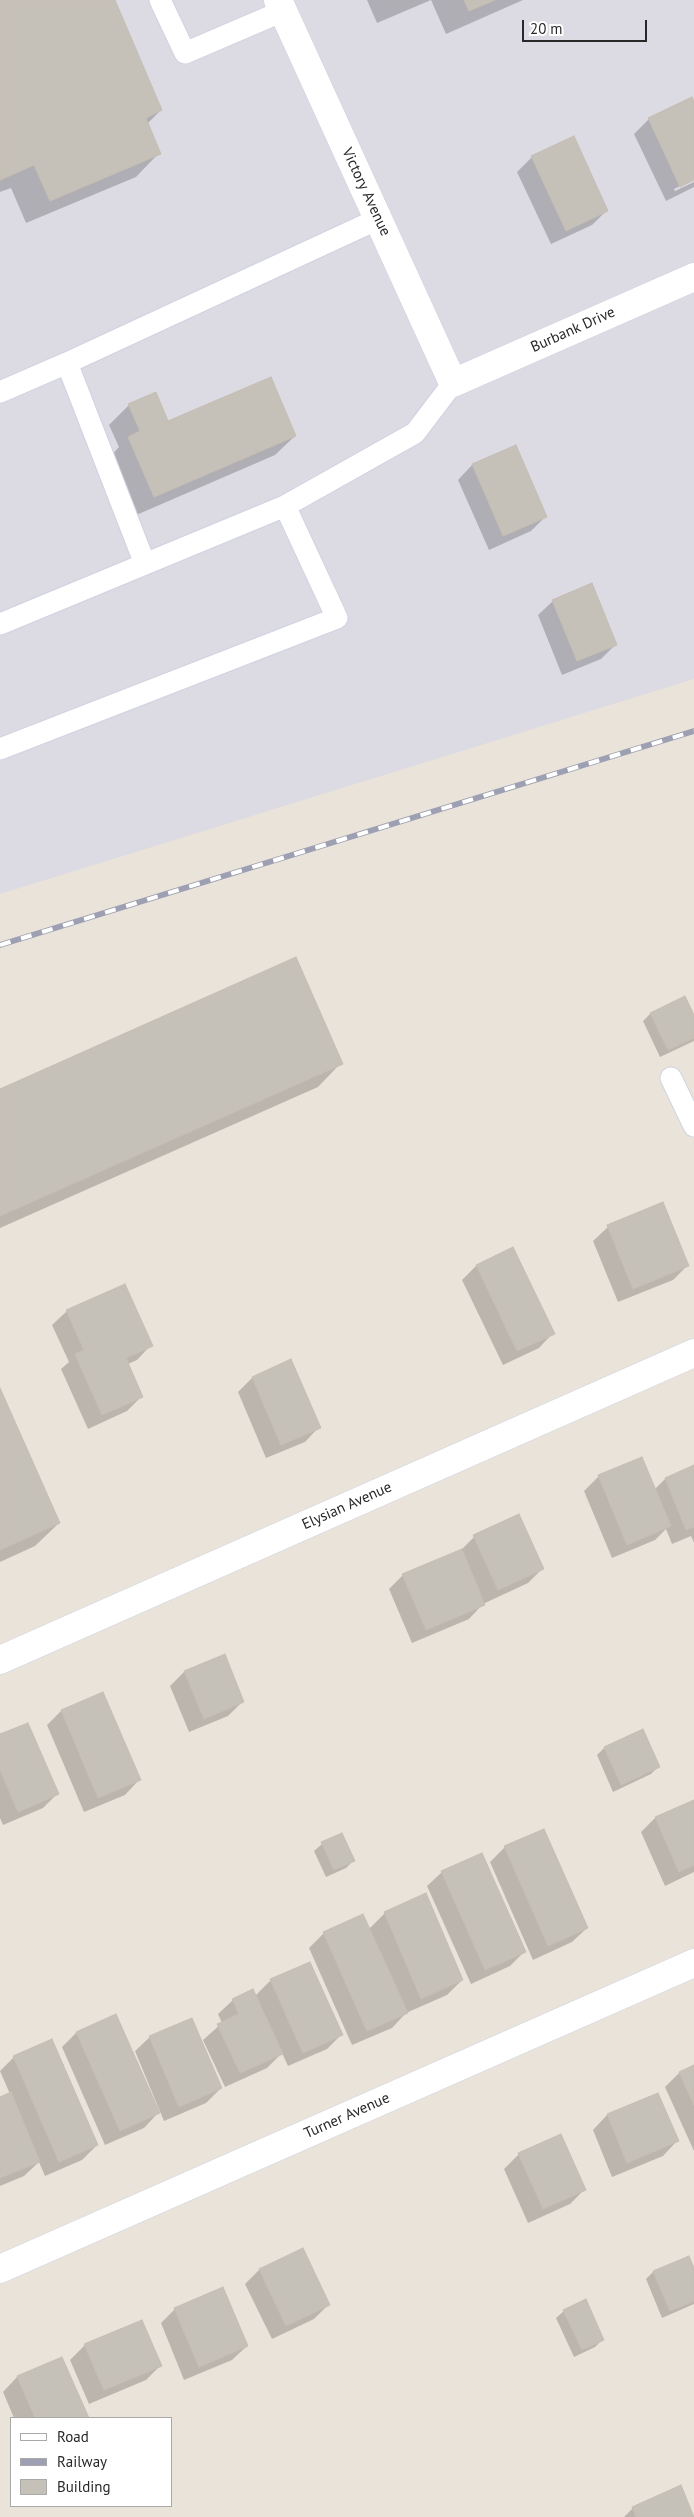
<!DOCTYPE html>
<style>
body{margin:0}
#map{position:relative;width:694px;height:2517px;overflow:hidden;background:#eae3d9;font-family:"PT Sans",sans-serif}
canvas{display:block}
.legend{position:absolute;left:10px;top:2417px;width:162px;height:90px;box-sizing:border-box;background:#fff;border:1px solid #a9a9a9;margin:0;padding:6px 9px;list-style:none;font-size:15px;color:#282828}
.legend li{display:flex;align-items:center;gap:10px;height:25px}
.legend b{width:25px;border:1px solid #a9a9a9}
.scale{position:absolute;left:522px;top:20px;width:125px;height:22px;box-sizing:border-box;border:2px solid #282828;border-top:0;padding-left:6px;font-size:15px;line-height:18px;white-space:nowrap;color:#282828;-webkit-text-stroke:4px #fff;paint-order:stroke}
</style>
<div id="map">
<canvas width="694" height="2517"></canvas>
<ul class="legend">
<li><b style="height:6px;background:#fff"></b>Road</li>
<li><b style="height:6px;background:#9da0b2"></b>Railway</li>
<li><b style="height:14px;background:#c5c1b8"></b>Building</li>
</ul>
<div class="scale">20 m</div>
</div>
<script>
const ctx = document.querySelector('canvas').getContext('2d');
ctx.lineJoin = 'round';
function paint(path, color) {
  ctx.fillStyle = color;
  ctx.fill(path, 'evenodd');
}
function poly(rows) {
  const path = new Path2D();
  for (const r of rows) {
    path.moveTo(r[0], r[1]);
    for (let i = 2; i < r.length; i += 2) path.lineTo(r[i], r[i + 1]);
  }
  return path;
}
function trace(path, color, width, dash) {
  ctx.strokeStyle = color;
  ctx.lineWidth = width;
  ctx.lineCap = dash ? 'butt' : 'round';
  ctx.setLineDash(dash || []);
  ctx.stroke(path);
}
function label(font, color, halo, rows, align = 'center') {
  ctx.font = font + ' "PT Sans",sans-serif';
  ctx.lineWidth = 4.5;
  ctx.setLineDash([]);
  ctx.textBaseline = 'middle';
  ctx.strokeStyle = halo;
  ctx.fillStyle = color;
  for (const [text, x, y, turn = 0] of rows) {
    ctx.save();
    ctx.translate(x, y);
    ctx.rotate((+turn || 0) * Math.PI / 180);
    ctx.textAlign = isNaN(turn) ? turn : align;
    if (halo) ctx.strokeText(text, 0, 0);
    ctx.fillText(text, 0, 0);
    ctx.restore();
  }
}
paint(poly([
 [0,0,694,0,694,679,0,894]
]), '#dcdae3');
paint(poly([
 [0,0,114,0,161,110,147,124,159,153,136,177,26,223,11,188,0,192],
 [367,0,431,0,377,23],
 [431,0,523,0,446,34],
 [691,99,694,104,694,179,674,189,675,191,694,182,694,187,666,201,634,134,648,120],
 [532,157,607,210,592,225,551,244,517,172],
 [129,405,167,423,295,436,275,455,134,516,109,458,119,447,109,425],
 [515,447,546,516,531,531,489,550,458,480,472,465],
 [553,601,615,645,601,659,562,675,538,615],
 [684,998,694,1018,694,1041,660,1057,643,1021,650,1014],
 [341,1063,318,1087,0,1228,0,1091],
 [608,1227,688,1265,673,1280,618,1302,593,1241],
 [476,1266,553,1333,539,1348,503,1365,462,1280],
 [67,1311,151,1345,137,1360,128,1364,141,1397,127,1411,88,1429,61,1369,69,1362,52,1325],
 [290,1361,319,1427,305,1442,266,1458,238,1392,252,1378],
 [0,1391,59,1523,35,1546,0,1562],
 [694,1466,694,1543,691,1536,672,1544,666,1529,655,1540,612,1558,584,1491,599,1476,655,1489,665,1479],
 [474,1537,543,1568,528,1583,483,1604,469,1619,412,1643,389,1589,403,1575,459,1552],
 [184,1672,242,1702,228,1716,189,1732,170,1686],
 [61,1711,139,1780,125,1795,84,1812,47,1725],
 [0,1736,57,1794,43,1808,3,1825,0,1818],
 [604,1748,658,1767,651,1774,613,1792,597,1755],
 [694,1801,694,1872,665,1886,641,1832,655,1818],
 [342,1834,354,1860,346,1868,326,1877,314,1851,322,1844],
 [505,1847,587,1928,572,1942,533,1960,490,1862],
 [442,1872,524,1952,510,1966,471,1984,427,1886],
 [426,1895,462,1980,447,1995,406,2013,392,2028,352,2045,309,1948,324,1933,369,1929,385,1913],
 [271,1980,341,2035,327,2049,288,2066,282,2053,267,2068,225,2087,203,2040,222,2023,218,2014,233,2000,255,1996],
 [76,2033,158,2113,144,2128,105,2145,62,2047],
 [150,2037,221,2088,206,2103,164,2121,135,2051],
 [14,2057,97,2145,82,2160,45,2176,39,2162,24,2176,0,2186,0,2098,10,2094,0,2071],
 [694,2066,694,2151,665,2087,679,2073],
 [657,2094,677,2141,663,2156,612,2177,593,2130,607,2115],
 [519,2154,584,2190,570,2204,528,2223,504,2169],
 [259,2270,329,2304,314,2319,272,2339,245,2284],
 [694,2271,694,2304,662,2318,646,2279,653,2272],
 [175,2309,247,2346,232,2360,184,2380,161,2323],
 [564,2311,602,2340,595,2347,574,2357,556,2318],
 [85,2345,160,2366,146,2380,89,2404,70,2360],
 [62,2358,88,2418,14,2418,3,2392,17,2377],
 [633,2508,694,2517,624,2517]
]), '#0003');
const building = poly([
 [0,0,115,0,162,110,146,118,161,154,50,201,34,165,0,180,0,0],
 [464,0,495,0,469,11,464,0],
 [692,97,694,101,694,180,680,187,648,118,692,97],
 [574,136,608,211,566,231,531,156,574,136],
 [271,377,296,436,154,497,128,437,140,431,128,404,156,392,168,421,271,377],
 [516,445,547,517,503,536,472,464,516,445],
 [592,583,617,645,577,661,552,600,592,583],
 [296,957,343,1064,0,1216,0,1089,296,957],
 [685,996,694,1015,694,1038,668,1050,650,1013,685,996],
 [663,1202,689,1266,633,1289,607,1225,663,1202],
 [513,1247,555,1334,517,1351,476,1265,513,1247],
 [125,1284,153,1346,126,1358,143,1397,102,1415,75,1354,84,1350,66,1310,125,1284],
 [291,1359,321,1428,281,1445,252,1377,291,1359],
 [0,1388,60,1523,0,1550,0,1388],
 [642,1457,671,1526,627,1545,598,1475,642,1457],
 [694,1465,694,1527,686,1530,665,1478,694,1465],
 [519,1514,544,1569,498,1590,473,1535,519,1514],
 [462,1549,485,1605,426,1630,402,1574,462,1549],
 [225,1654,244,1702,204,1719,184,1671,225,1654],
 [103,1692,141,1780,98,1798,61,1710,103,1692],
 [28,1723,59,1794,18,1812,0,1770,0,1734,28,1723],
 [643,1729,660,1767,621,1785,604,1747,643,1729],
 [694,1800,694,1865,679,1872,655,1817,694,1800],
 [544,1829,588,1928,548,1946,504,1846,544,1829],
 [342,1833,355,1861,334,1870,321,1842,342,1833],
 [482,1853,526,1952,485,1970,441,1871,482,1853],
 [426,1893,463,1980,421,1999,384,1912,426,1893],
 [363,1914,408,2013,367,2031,323,1932,363,1914],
 [310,1962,343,2035,303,2053,270,1979,310,1962],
 [253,1989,283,2054,240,2073,217,2024,239,2014,232,1999,253,1989],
 [116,2014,160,2113,120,2131,76,2032,116,2014],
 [192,2018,222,2088,179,2107,149,2036,192,2018],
 [52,2039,98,2145,59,2162,13,2056,52,2039],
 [694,2065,694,2105,679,2072,694,2065],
 [11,2092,40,2162,0,2178,0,2097,11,2092],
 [658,2093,679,2141,627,2163,607,2114,658,2093],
 [561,2134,586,2190,543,2209,518,2153,561,2134],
 [303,2248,330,2305,286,2326,259,2269,303,2248],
 [689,2256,694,2268,694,2301,670,2311,653,2271,689,2256],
 [223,2287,248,2346,199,2367,174,2308,223,2287],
 [586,2299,604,2340,582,2350,563,2310,586,2299],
 [142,2320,162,2366,104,2390,84,2344,142,2320],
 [62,2357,89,2418,35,2418,17,2376,62,2357],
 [681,2485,694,2517,636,2517,632,2507,681,2485]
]);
paint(building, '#c5c1b8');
trace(building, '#c5beb3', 1);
const lane = poly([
 [160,0,185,53,283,11],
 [67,363,378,219],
 [0,392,67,363,145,564],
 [285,506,415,433,453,383],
 [0,624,285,506,337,618,0,749],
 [671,1078,694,1126]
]);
const street = poly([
 [278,0,453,383,694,277],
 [0,1660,694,1353],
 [0,2269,694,1963]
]);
trace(lane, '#cfd3e1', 23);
trace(street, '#cfd3e1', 29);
trace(lane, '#fff', 21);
trace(street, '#fff', 28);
const rail = poly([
 [0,945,694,731]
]);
trace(rail, '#9da0b2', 5.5);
trace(rail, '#fff', 4, [11]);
label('15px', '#282828', '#fff', [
 ["Victory Avenue",366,192,65],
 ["Burbank Drive",573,330,-24],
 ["Elysian Avenue",347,1506,-24],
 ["Turner Avenue",347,2116,-24]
]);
</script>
